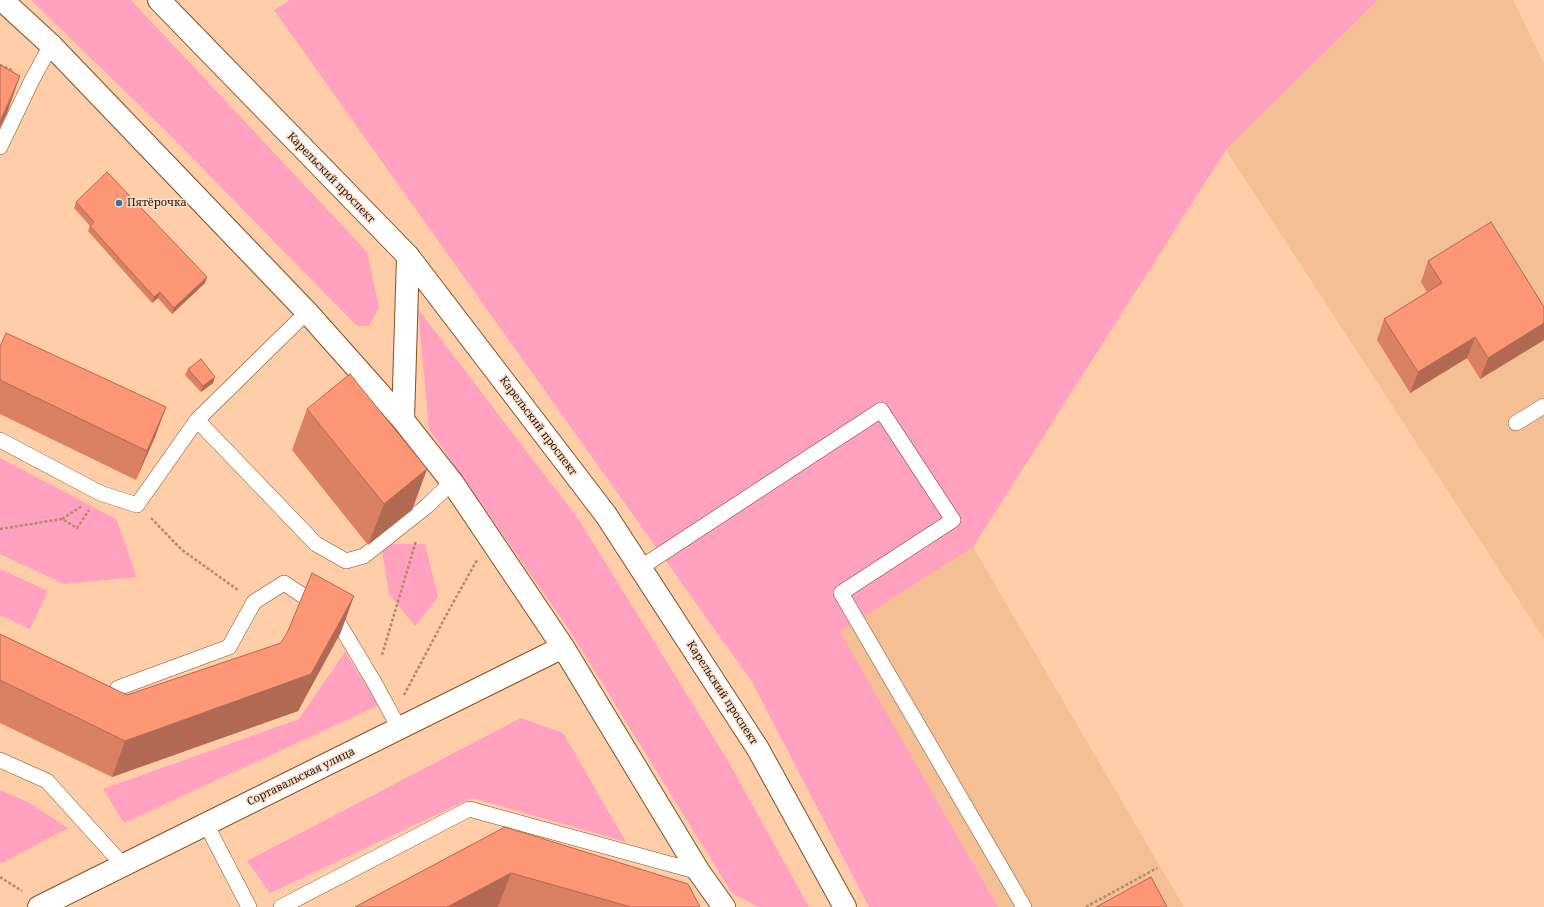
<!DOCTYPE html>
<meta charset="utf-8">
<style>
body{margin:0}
canvas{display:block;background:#ffcda7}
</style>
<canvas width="1544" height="907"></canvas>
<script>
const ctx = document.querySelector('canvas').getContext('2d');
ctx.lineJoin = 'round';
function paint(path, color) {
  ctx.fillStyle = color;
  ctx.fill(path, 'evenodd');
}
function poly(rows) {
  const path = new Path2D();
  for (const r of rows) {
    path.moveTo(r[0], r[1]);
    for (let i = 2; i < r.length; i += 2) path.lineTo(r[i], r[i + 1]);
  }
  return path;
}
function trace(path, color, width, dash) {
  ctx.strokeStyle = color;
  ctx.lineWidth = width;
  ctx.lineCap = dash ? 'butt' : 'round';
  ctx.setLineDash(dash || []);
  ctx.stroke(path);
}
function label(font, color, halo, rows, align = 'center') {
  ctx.font = font + ' "Noto Serif",serif';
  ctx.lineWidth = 3;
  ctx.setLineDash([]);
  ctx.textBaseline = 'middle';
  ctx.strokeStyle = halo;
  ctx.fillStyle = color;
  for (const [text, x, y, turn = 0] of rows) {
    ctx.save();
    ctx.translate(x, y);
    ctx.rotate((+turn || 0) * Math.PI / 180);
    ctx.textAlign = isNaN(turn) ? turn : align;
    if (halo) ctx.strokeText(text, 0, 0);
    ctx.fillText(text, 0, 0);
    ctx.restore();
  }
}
paint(poly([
 [1378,0,1513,0,1544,64,1544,639,1226,150],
 [973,547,1154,856,1184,907,998,907,976,869,839,632]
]), '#f5bf96');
paint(poly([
 [31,0,131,0,367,252,379,307,369,326,357,326,171,136],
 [291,0,1378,0,1226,150,973,547,840,632,998,907,869,907,752,682,274,10],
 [418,309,579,520,728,761,809,907,758,907,732,893,568,628,429,429],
 [0,458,116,519,137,577,64,584,0,554],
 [381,544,425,544,438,597,415,626,389,594],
 [0,569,48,591,30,629,0,615],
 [345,652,379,705,124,823,103,789,299,719],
 [521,718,563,733,626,842,472,798,270,893,247,861],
 [0,790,28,802,68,828,2,863,0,862]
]), '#ffa1bf');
const lane = poly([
 [0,147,32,80,51,45],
 [307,312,197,420,316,544,346,561,364,556,427,506,452,482],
 [1516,423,1544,406],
 [0,440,100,493,137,505,197,420],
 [640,568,881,410,953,520,841,593,1024,907],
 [118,688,229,647,254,602,284,583,335,617,374,682,399,728],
 [0,760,47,781,123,865],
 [206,824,249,907],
 [281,907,469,809,699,872]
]);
const street = poly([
 [2,0,51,45,307,312,403,420,452,482,563,647,699,872,724,907],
 [403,420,408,256],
 [39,907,563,647]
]);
const primary = poly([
 [159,0,408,256,606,515,758,749,845,907]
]);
trace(lane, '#844f1f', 16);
trace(street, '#844f1f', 24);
trace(primary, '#844f1f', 24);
trace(poly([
 [0,65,14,71],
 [151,518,182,550,238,590],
 [62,519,82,506],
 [0,529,62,519,77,528,89,510],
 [382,655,416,541],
 [404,695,449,610,477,560],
 [0,877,22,891],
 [1086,907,1157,868]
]), '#b28b6c', 2.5, [3, 2]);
trace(lane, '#fff', 15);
trace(street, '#fff', 22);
trace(primary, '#fff', 22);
paint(poly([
 [76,202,205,283,172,314,158,298,152,303,88,231,90,226,74,208],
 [1428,261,1544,307,1544,340,1480,379,1467,358,1410,393,1377,340,1384,319,1427,292,1421,282],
 [0,347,166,407,155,437,136,480,0,414],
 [188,369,213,383,201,392,185,375],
 [307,409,427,469,412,510,368,545,292,450],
 [341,632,298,711,112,777,0,723,0,634,127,695],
 [505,827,700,907,355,907]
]), '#da8164');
paint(poly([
 [20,76,7,113,0,128,0,122],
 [207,277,205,283,172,314,174,308],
 [160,292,158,298,152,303,154,297],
 [1544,323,1544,340,1480,379,1488,358],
 [1475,337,1467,358,1410,393,1418,372],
 [215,377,213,383,201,392,203,386],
 [166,407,155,437,136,480,147,451],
 [427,469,412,510,368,545,384,504],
 [354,596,341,632,298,711,112,777,125,741,311,674],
 [511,873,498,907,447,907]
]), '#b16951');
const building = poly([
 [0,65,20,76,0,122,0,65],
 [107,172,207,277,174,308,160,292,154,297,90,226,94,222,76,202,107,172],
 [1491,222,1544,307,1544,323,1488,358,1475,337,1418,372,1384,319,1442,283,1428,261,1491,222],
 [6,333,166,407,147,451,0,380,0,347,6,333],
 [201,359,215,377,203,386,188,369,201,359],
 [350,374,427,469,384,504,307,409,350,374],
 [312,573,354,596,311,674,125,741,0,680,0,634,127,695,281,643,288,631,312,573],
 [505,827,688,884,700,907,631,907,511,873,447,907,355,907,505,827],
 [1151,877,1167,907,1096,907,1151,877]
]);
paint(building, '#fd9674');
trace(building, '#b16951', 1);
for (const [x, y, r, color] of [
 [119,203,4,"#267aaa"]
]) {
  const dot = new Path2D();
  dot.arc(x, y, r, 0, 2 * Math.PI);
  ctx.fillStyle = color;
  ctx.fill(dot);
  trace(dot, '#f9e0cd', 1.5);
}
label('11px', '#271201', '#f9e0cd', [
 ["Карельский проспект",331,178,46],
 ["Карельский проспект",538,426,53],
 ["Карельский проспект",722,693,57],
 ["Сортавальская улица",301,777,-26]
]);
label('11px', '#271201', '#f9e0cd', [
 ["Пятёрочка",127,203]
], 'left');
</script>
